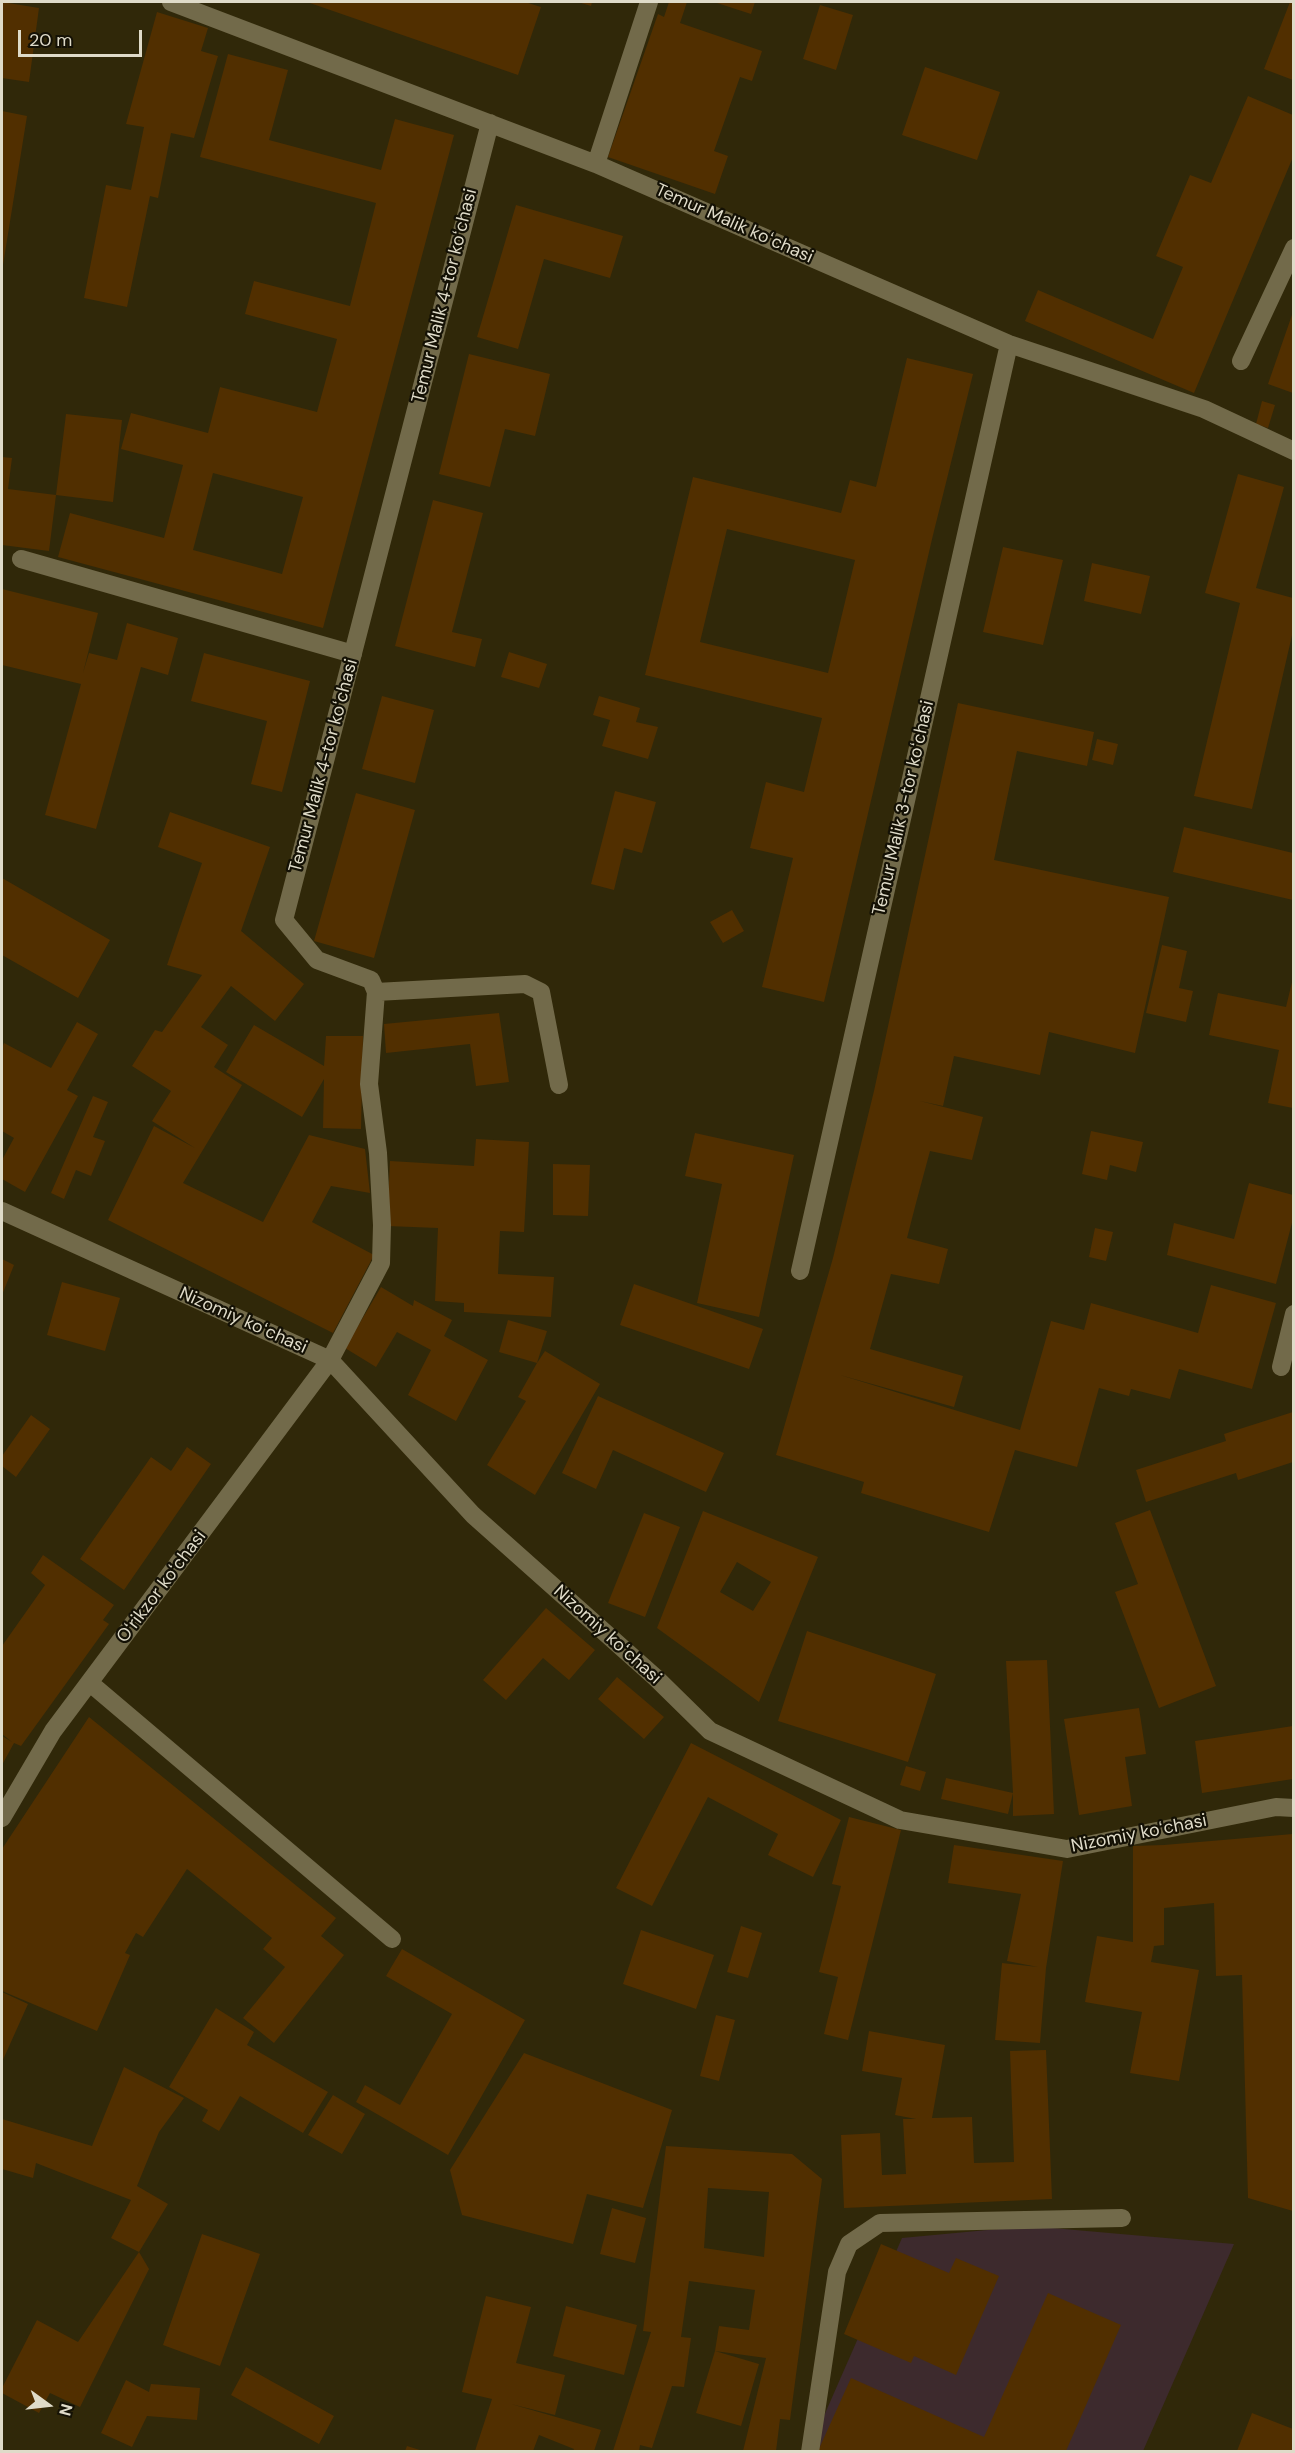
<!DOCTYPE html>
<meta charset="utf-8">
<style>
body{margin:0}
#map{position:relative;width:1295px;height:2453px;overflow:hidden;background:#302809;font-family:"DM Sans",sans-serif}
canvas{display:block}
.frame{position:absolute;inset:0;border:3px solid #dfdbc9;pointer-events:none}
.north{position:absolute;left:18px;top:2375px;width:60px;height:60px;-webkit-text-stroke:4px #141105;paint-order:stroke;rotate:105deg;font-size:16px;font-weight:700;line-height:24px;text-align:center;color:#dfdbc9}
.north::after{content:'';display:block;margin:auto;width:21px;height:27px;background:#dfdbc9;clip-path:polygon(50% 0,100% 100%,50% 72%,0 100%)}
.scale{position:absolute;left:18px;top:30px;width:124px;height:27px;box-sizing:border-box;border:3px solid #dfdbc9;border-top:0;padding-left:8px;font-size:18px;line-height:21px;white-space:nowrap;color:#dfdbc9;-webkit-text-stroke:4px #141105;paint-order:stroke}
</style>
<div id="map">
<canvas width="1295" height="2453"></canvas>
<div class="frame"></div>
<div class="north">N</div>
<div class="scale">20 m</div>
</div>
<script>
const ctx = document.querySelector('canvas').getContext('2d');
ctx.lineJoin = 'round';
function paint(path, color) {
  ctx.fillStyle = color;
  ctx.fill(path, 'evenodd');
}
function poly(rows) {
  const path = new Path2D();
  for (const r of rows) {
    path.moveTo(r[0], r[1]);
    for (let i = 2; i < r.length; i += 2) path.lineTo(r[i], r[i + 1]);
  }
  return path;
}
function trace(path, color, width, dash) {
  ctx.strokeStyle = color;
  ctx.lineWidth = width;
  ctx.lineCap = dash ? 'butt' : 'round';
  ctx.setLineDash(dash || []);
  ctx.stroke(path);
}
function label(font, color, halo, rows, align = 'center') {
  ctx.font = font + ' "DM Sans",sans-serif';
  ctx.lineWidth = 4.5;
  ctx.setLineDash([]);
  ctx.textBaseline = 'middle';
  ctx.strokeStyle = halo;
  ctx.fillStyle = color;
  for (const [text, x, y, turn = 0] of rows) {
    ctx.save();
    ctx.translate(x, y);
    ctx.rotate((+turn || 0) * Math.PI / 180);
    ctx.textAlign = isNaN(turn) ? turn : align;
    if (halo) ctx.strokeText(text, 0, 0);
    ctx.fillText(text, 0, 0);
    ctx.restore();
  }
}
paint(poly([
 [1030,2226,1234,2244,1143,2451,814,2452,816,2434,902,2238]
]), '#3d2a2d');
paint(poly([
 [2,2,39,8,29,82,2,78],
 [307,2,525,2,541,7,518,75],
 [578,2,592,2,591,6],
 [669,2,687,2,680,23,762,51,752,81,740,77,714,151,728,156,715,194,608,157,658,14,664,17],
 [714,2,755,2,751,14],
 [1290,2,1293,2,1293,80,1264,69],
 [820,5,853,15,836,70,803,59],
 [157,12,208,28,201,51,218,56,194,138,171,133,158,198,150,196,127,307,84,298,106,185,131,190,144,127,126,124],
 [228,54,288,70,269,140,381,170,395,119,454,135,323,628,58,557,70,513,164,538,183,465,121,449,131,413,208,433,220,387,317,412,337,339,245,314,254,281,350,306,376,203,200,157],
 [213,473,303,497,282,574,193,550],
 [925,67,1000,92,977,160,902,135],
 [1248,96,1293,115,1293,157,1194,393,1025,321,1038,290,1153,339,1183,267,1156,256,1190,175,1211,183],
 [2,111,27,116,3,265,2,265],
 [516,205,623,236,610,278,544,259,518,349,477,337],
 [1293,312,1293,393,1268,384],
 [469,354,550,374,535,436,505,429,490,487,439,474],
 [907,358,973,374,933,535,824,1002,762,987,793,858,750,848,766,782,804,792,822,718,645,675,693,477,841,513,850,480,876,487],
 [727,529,855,560,828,673,700,642],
 [1262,401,1275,405,1268,428,1256,424],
 [66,414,122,420,113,502,56,495,49,551,2,545,2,457,12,458,8,489,56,495],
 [1238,474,1284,487,1256,588,1293,598,1293,631,1252,809,1194,796,1240,603,1205,593],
 [433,500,483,513,452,632,482,639,475,667,395,646],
 [1003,547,1063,560,1043,645,983,632],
 [1092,563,1150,576,1141,614,1084,601],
 [2,589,98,613,83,673,89,653,117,660,127,623,178,638,168,675,141,667,96,829,45,815,81,684,2,665],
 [509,652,547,664,539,688,501,677],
 [204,653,310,681,282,792,251,784,267,721,191,701],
 [382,696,434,710,415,783,362,769],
 [599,696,640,708,636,722,658,727,648,759,602,746,610,720,593,715],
 [958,703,1094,732,1087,766,1017,751,994,860,1169,897,1135,1053,1049,1032,1040,1075,954,1056,943,1106,920,1101,983,1117,972,1160,930,1151,916,1203,907,1238,948,1249,939,1284,891,1274,870,1349,963,1376,954,1407,840,1375,1020,1430,1051,1321,1084,1330,1091,1303,1198,1333,1211,1285,1276,1303,1252,1389,1179,1369,1170,1399,1131,1389,1129,1396,1099,1388,1077,1467,1015,1450,989,1532,861,1493,864,1482,776,1455,833,1258,874,1091],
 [1097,739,1118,744,1113,765,1092,760],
 [615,791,656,802,642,853,624,848,614,890,591,884],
 [356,793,415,810,374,958,314,941],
 [170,812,270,847,241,931,304,984,275,1021,231,986,201,1027,228,1045,214,1067,242,1085,183,1183,263,1222,309,1135,365,1149,370,1193,331,1186,312,1222,374,1255,333,1333,108,1220,154,1126,195,1148,152,1121,171,1091,132,1066,155,1030,162,1032,202,975,167,965,202,863,158,847],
 [1184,827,1293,853,1293,900,1173,872],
 [2,878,110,940,78,998,2,955],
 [732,910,744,931,723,943,710,922],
 [1162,945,1187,951,1179,988,1193,991,1186,1022,1146,1013],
 [1293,978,1293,1108,1268,1103,1279,1050,1209,1035,1218,993,1286,1007],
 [499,1013,509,1082,476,1086,470,1044,386,1053,384,1024],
 [77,1022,98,1034,67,1090,78,1096,25,1192,2,1179,2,1160,14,1138,2,1131,2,1048,4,1043,51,1068],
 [254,1025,324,1066,326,1036,363,1036,361,1129,323,1128,324,1079,302,1117,226,1072],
 [93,1096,108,1102,93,1137,105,1141,91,1176,76,1170,64,1199,51,1193],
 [1091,1131,1143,1142,1136,1172,1110,1165,1107,1180,1082,1174],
 [695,1133,794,1155,759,1317,697,1303,722,1184,685,1176],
 [476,1139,529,1142,524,1232,500,1231,498,1274,554,1277,551,1317,464,1312,464,1303,435,1301,438,1228,387,1226,390,1161,474,1166],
 [553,1164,590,1165,588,1216,553,1215],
 [1249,1183,1293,1195,1293,1219,1276,1284,1167,1255,1174,1223,1234,1239],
 [1095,1228,1113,1232,1106,1261,1089,1257],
 [2,1259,14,1265,2,1295],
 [62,1282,120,1298,105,1351,47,1335],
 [634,1284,763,1329,749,1369,620,1325],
 [381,1287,413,1306,414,1300,452,1320,444,1336,488,1360,456,1421,408,1395,431,1350,397,1332,376,1367,345,1348],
 [508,1320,547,1331,537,1363,545,1351,600,1384,535,1495,487,1465,526,1401,518,1397,537,1363,499,1352],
 [598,1396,724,1453,706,1492,613,1450,596,1489,562,1473],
 [1293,1412,1293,1462,1238,1480,1236,1473,1146,1502,1136,1470,1226,1441,1224,1434],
 [31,1415,50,1429,16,1477,2,1466,2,1456],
 [187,1447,211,1464,124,1590,80,1559,151,1457,171,1471],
 [1150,1510,1216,1686,1159,1708,1115,1592,1138,1584,1115,1523],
 [703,1511,818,1557,759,1702,657,1628],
 [737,1562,771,1582,753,1611,720,1592],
 [644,1513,680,1527,645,1617,608,1603],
 [43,1555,114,1605,103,1620,109,1624,21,1746,14,1743,2,1765,2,1736,12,1742,2,1734,2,1646,45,1585,31,1573],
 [546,1608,595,1650,569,1680,543,1658,506,1700,483,1680],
 [807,1631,936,1674,908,1762,778,1721],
 [1047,1660,1054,1814,1013,1816,1013,1793,1008,1814,941,1799,946,1778,1013,1793,1006,1661],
 [617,1677,664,1717,644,1739,598,1699],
 [1139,1708,1146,1754,1125,1757,1132,1806,1079,1815,1064,1719],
 [89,1717,336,1918,321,1936,344,1955,274,2043,243,2018,285,1967,263,1949,272,1938,187,1869,143,1937,136,1933,125,1953,130,1955,97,2031,2,1991,2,1849],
 [1293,1726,1293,1779,1202,1793,1195,1741],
 [691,1743,841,1820,813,1877,768,1855,778,1834,708,1797,652,1906,616,1888],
 [906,1766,926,1772,920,1791,900,1785],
 [849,1817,901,1830,848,2040,824,2034,838,1977,819,1972,841,1886,832,1884],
 [1293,1834,1293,2211,1248,2198,1242,1975,1216,1976,1214,1903,1164,1908,1164,1945,1154,1946,1151,1962,1199,1970,1179,2081,1130,2073,1142,2012,1085,2002,1097,1936,1133,1942,1133,1846,1164,1845],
 [954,1845,1063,1861,1046,1968,1040,2043,995,2040,1002,1963,1038,1967,1007,1961,1021,1894,948,1883],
 [741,1926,762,1933,748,1978,727,1972],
 [641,1930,714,1955,696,2009,623,1984],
 [402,1949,525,2020,448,2155,356,2102,365,2085,400,2105,452,2014,386,1976],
 [2,1992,28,2004,2,2062],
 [216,2008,254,2032,247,2045,328,2092,303,2133,240,2096,219,2131,202,2121,208,2110,169,2087],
 [716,2015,735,2020,719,2081,700,2076],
 [869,2031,945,2045,932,2118,972,2117,974,2163,1014,2162,1010,2051,1046,2050,1052,2199,844,2208,841,2135,880,2133,882,2175,906,2174,903,2119,916,2119,895,2115,902,2078,862,2071],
 [524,2053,672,2110,643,2208,587,2194,573,2244,462,2215,450,2170],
 [124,2067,184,2098,159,2132,137,2186,168,2204,139,2252,149,2269,80,2407,50,2393,39,2413,2,2393,2,2388,37,2320,78,2342,139,2252,111,2238,131,2200,36,2163,33,2178,2,2169,2,2119,92,2146],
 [333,2095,365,2114,342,2154,308,2135],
 [666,2146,792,2154,822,2179,790,2420,780,2419,776,2451,743,2451,766,2358,715,2351,759,2364,741,2426,696,2413,715,2351,719,2326,749,2330,755,2290,689,2281,681,2337,691,2338,684,2387,672,2386,652,2448,640,2445,639,2451,613,2451,651,2332,643,2331],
 [708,2188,769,2192,764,2257,704,2248],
 [612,2208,646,2218,635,2263,600,2254],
 [202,2234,260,2254,220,2366,163,2345],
 [881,2244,949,2273,956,2258,999,2276,956,2375,914,2356,911,2363,844,2334],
 [1048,2293,1121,2325,1066,2451,818,2451,851,2378,984,2437],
 [486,2296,531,2307,516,2363,565,2375,555,2415,511,2404,601,2430,594,2451,573,2451,574,2449,539,2435,533,2451,475,2451,492,2399,462,2392],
 [566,2306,637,2325,624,2375,553,2356],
 [246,2367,334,2416,319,2444,231,2395],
 [126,2380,149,2392,151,2384,200,2388,197,2420,147,2416,132,2447,101,2433],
 [1252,2413,1293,2429,1293,2451,1237,2451],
 [407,2446,423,2451,405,2451]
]), '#512f00');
trace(poly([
 [171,2,596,164,1009,344,1204,409,1294,451],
 [596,164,649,2],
 [1241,361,1294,248],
 [21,559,353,654],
 [376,992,525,984,541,992,559,1085],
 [2,1211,330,1360,473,1515,656,1678,710,1731,900,1820,1067,1849,1276,1807,1294,1808],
 [800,1271,1009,344],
 [1281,1367,1294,1314],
 [90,1683,392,1939],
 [2,1818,53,1731,330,1360,381,1263,382,1225,378,1153,369,1084,376,992,371,980,317,960,284,920,490,123],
 [810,2452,837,2272,849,2244,880,2223,1122,2218]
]), '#726a4a', 18);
label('18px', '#dfdbc9', '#141105', [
 ["Temur Malik koʻchasi",734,224,24],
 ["Temur Malik 4-tor koʻchasi",445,296,-76],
 ["Temur Malik 4-tor koʻchasi",324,766,-75],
 ["Temur Malik 3-tor koʻchasi",904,808,-77],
 ["Nizomiy koʻchasi",243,1321,24],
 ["Oʻrikzor koʻchasi",162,1587,-53],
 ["Nizomiy koʻchasi",607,1635,42],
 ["Nizomiy koʻchasi",1139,1834,-11]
]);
</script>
